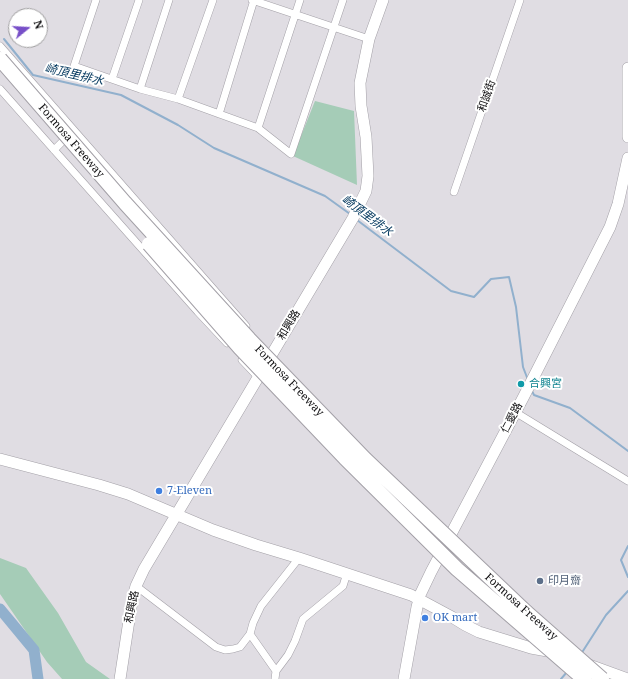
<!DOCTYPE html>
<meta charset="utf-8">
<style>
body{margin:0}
#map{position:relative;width:628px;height:679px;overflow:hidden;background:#e0dde3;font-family:"Noto Serif",serif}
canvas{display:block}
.north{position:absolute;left:8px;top:8px;width:40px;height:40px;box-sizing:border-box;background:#fff;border:1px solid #9f9e9f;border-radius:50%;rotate:72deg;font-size:11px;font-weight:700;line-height:16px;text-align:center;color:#0e0d0f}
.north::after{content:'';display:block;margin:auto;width:14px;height:18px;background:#774fc8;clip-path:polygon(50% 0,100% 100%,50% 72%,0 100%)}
</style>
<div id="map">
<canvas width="628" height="679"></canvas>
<div class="north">N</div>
</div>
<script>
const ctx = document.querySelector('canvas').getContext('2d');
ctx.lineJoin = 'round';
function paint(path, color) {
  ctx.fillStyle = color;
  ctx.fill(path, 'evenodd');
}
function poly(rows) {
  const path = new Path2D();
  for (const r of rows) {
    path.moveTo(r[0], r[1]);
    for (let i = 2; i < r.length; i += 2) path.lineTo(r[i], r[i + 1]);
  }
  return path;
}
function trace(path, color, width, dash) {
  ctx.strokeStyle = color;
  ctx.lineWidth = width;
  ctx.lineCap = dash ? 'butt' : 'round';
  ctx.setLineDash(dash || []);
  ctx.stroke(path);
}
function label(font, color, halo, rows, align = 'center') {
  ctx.font = font + ' "Noto Serif","Noto Sans TC",serif';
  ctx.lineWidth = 4;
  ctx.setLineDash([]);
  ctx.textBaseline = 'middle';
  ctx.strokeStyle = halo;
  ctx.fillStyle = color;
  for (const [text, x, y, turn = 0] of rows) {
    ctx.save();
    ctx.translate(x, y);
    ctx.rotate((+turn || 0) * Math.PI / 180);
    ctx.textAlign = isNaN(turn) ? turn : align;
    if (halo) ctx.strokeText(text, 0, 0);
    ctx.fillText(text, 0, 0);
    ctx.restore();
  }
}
paint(poly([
 [315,101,354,111,357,185,293,156],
 [0,558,26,568,58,613,86,662,110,679,62,679,47,662,0,594]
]), '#a5ccb7');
trace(poly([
 [4,39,33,75,121,95,178,125,214,148,325,196,350,214],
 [357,220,451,291,474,297,491,279,509,277,516,307,523,367,528,380],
 [531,389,534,395,570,408,628,451],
 [628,546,621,560,628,577],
 [581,654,606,615,628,591],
 [561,679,567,672]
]), '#91b0cd', 2);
trace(poly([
 [0,609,34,650,38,679]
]), '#91b0cd', 11);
const street = poly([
 [96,0,74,66,140,89,178,99,258,128,291,154,343,0],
 [252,0,369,39],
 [0,46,216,292],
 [112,79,139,0],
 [0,89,198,312],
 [140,89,169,0],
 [178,99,213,0],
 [219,114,254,0],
 [258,128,300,0],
 [54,150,69,135],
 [454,192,520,0],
 [213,296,216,292,246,326],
 [200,309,198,312,227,343],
 [242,360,258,377],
 [515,412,628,481],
 [136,586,216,647,225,650,233,649,240,647,250,634],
 [276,671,250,634,253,623,261,606,299,558],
 [275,679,276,671,288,655,295,641,303,619,343,586,347,573]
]);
const secondary = poly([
 [628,68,628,137],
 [0,459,99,485,128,494,213,530,256,545,299,558,411,595,452,617,465,625,479,632,531,648,553,652],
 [589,665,628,679],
 [120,679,132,601,136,586,144,569,353,218,366,191,368,176,366,137,361,106,360,83,369,39,383,0],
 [404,679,417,607,420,595,431,572,524,396,610,227,618,204,628,158]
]);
trace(street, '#a3a0a7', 8);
trace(secondary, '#a3a0a7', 12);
trace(street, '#fff', 7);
trace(secondary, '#fff', 11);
const highwayBridge = poly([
 [0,59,125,203,249,339,365,459,526,612,602,679],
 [149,244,240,348,345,458,457,569,584,679]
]);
trace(highwayBridge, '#a3a0a7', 16, []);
trace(highwayBridge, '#fff', 14);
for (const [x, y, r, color] of [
 [521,384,4,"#0f9aa8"],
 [159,491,4,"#3f7fe0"],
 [540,581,4,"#5c6f8a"],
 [425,618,4,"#3f7fe0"]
]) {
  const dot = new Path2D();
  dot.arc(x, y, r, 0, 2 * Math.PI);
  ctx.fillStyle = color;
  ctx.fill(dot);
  trace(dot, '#fff', 1.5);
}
label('11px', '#0e0d0f', '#fff', [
 ["和誠街",487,96,-71],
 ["Formosa Freeway",71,141,49],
 ["和興路",289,325,-59],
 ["Formosa Freeway",289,381,46],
 ["仁愛路",512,418,-62],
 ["和興路",132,607,-78],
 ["Formosa Freeway",521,607,42]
]);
label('11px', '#0d838f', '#fff', [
 ["合興宮",529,384]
], 'left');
label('11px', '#366cbe', '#fff', [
 ["7-Eleven",167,491],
 ["OK mart",433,618]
], 'left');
label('11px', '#4e5e75', '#fff', [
 ["印月齋",548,581]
], 'left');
label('italic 12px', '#063a60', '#fff', [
 ["崎頂里排水",74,75,13],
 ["崎頂里排水",367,216,37]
]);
</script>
